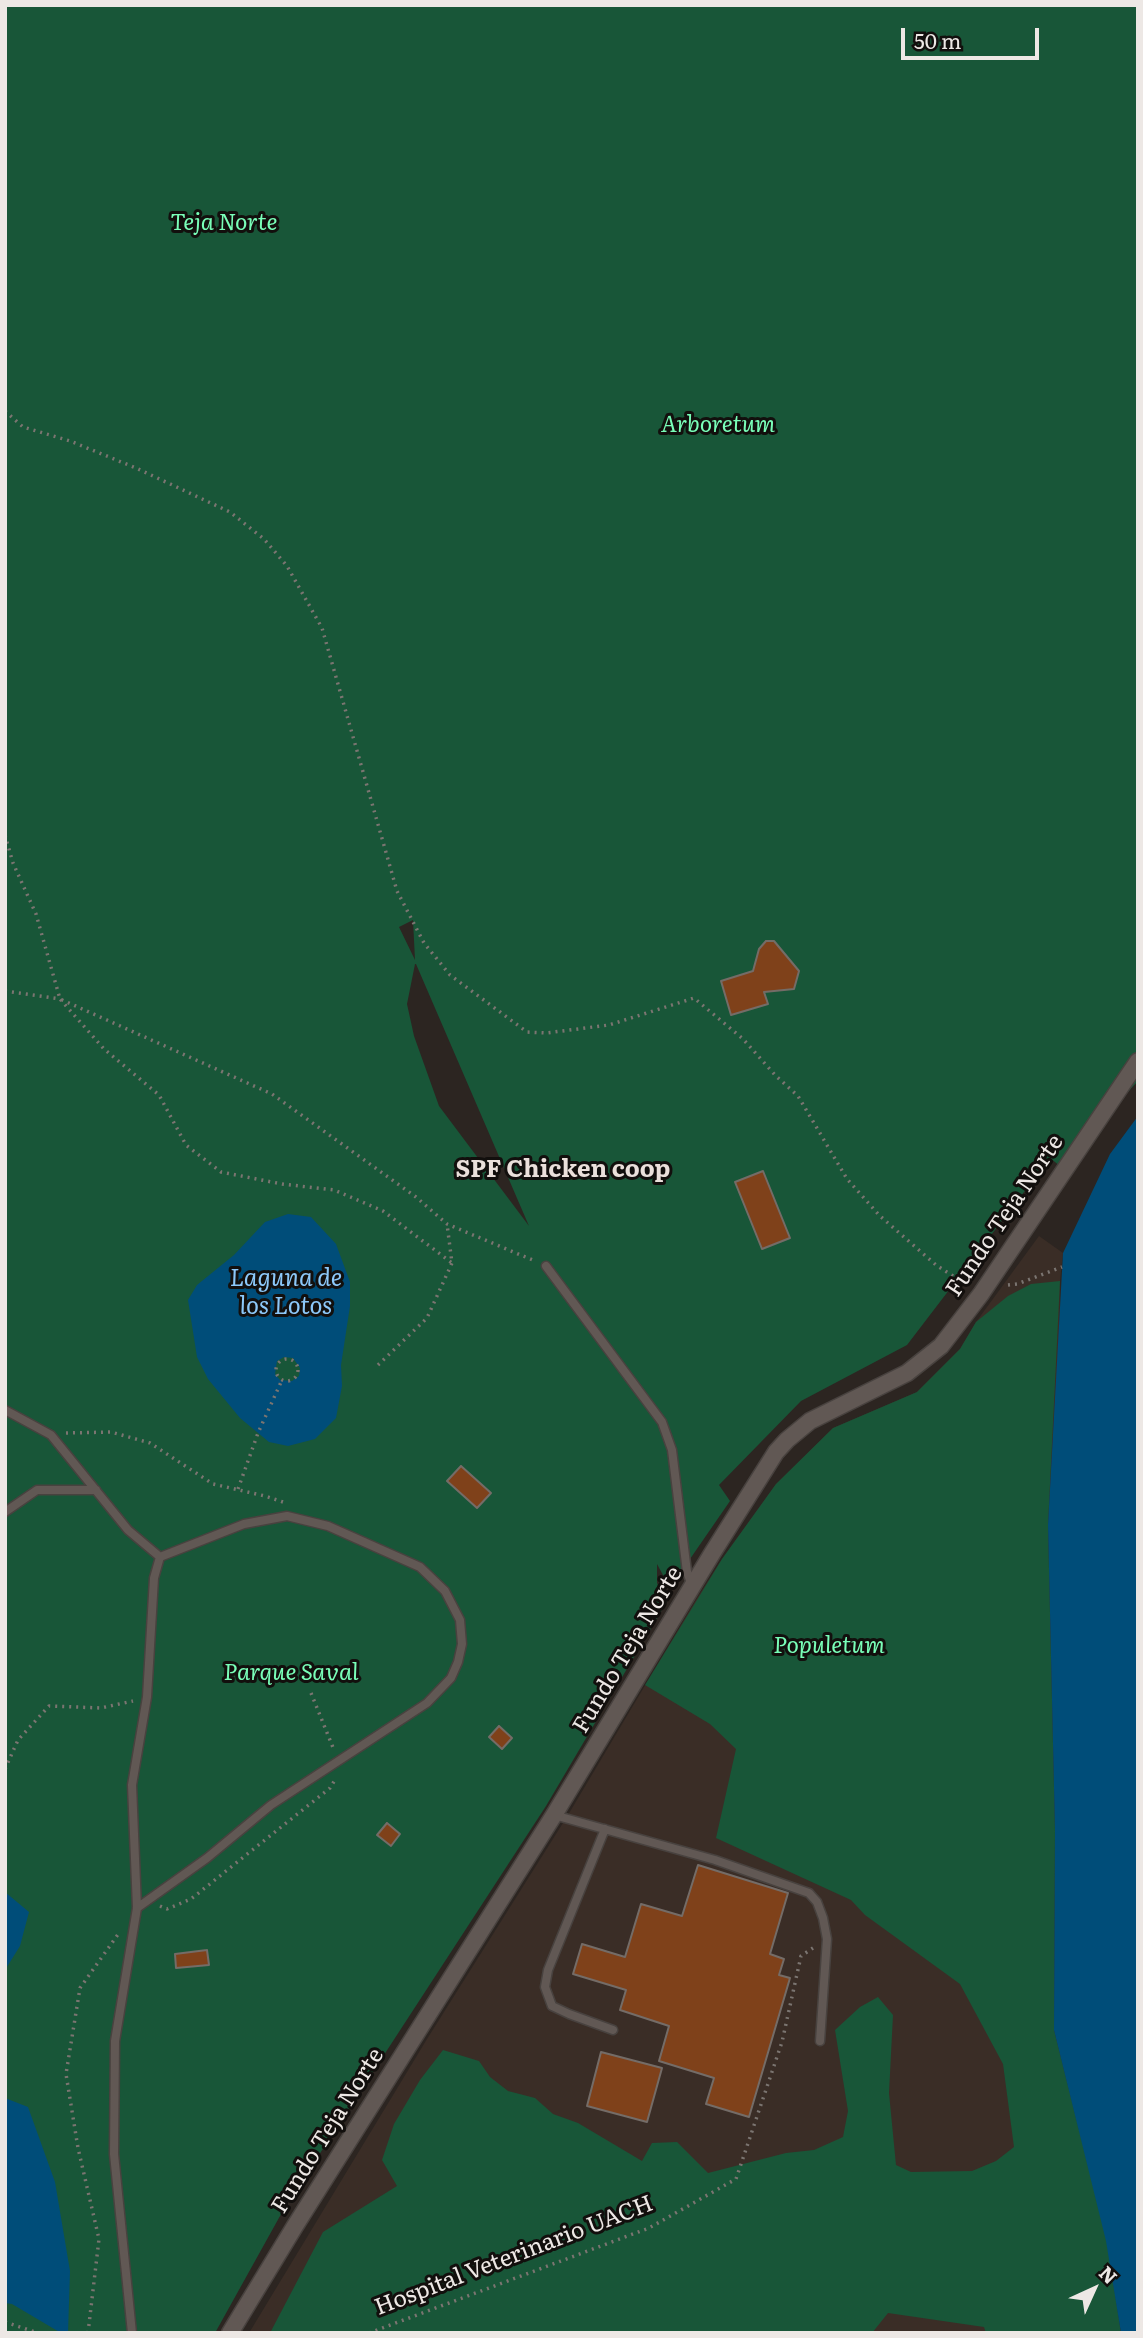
<!DOCTYPE html>
<style>
body{margin:0}
#map{position:relative;width:1143px;height:2338px;overflow:hidden;background:#2c2521;font-family:Literata,serif}
canvas{display:block}
.frame{position:absolute;inset:0;border:7px solid #ede8e5;pointer-events:none}
.north{position:absolute;left:1059px;top:2254px;width:70px;height:70px;-webkit-text-stroke:5px #120f0d;paint-order:stroke;rotate:45deg;font-size:19px;font-weight:700;line-height:28px;text-align:center;color:#ede8e5}
.north::after{content:'';display:block;margin:auto;width:24px;height:32px;background:#ede8e5;clip-path:polygon(50% 0,100% 100%,50% 72%,0 100%)}
.scale{position:absolute;left:901px;top:28px;width:138px;height:32px;box-sizing:border-box;border:4px solid #ede8e5;border-top:0;padding-left:9px;font-size:21px;line-height:24px;white-space:nowrap;color:#ede8e5;-webkit-text-stroke:5px #120f0d;paint-order:stroke}
</style>
<div id="map">
<canvas width="1143" height="2338"></canvas>
<div class="frame"></div>
<div class="north">N</div>
<div class="scale">50 m</div>
</div>
<script>
const ctx = document.querySelector('canvas').getContext('2d');
ctx.lineJoin = 'round';
function paint(path, color) {
  ctx.fillStyle = color;
  ctx.fill(path, 'evenodd');
}
function poly(rows) {
  const path = new Path2D();
  for (const r of rows) {
    if (r.length === 3) {
      path.moveTo(r[0] + r[2], r[1]);
      path.arc(r[0], r[1], r[2], 0, 2 * Math.PI);
      continue;
    }
    path.moveTo(r[0], r[1]);
    for (let i = 2; i < r.length; i += 2) path.lineTo(r[i], r[i + 1]);
  }
  return path;
}
function trace(path, color, width, dash) {
  ctx.strokeStyle = color;
  ctx.lineWidth = width;
  ctx.lineCap = dash ? 'butt' : 'round';
  ctx.setLineDash(dash || []);
  ctx.stroke(path);
}
function label(font, color, halo, rows, align = 'center') {
  ctx.font = font + ' Literata,serif';
  ctx.lineWidth = 6;
  ctx.setLineDash([]);
  ctx.textBaseline = 'middle';
  ctx.strokeStyle = halo;
  ctx.fillStyle = color;
  for (const [text, x, y, turn = 0] of rows) {
    ctx.save();
    ctx.translate(x, y);
    ctx.rotate((+turn || 0) * Math.PI / 180);
    ctx.textAlign = isNaN(turn) ? turn : align;
    if (halo) ctx.strokeText(text, 0, 0);
    ctx.fillText(text, 0, 0);
    ctx.restore();
  }
}
paint(poly([
 [1039,1236,1063,1253,1060,1281,1055,1831,1121,2333,249,2333,427,2039,568,1815,697,1598,722,1559,776,1484,833,1428,917,1392,960,1349,976,1322]
]), '#3a2d26');
paint(poly([
 [5,5,1138,5,1138,1081,1060,1166,1050,1158,907,1345,801,1401,719,1485,730,1501,670,1588,657,1564,657,1583,667,1601,546,1806,285,2207,215,2333,5,2333],
 [413,920,415,960,399,927],
 [415,964,416,964,529,1226,439,1106,414,1036,407,1004],
 [1060,1281,1048,1525,1055,1831,1054,2030,1107,2241,1121,2333,986,2333,984,2327,888,2313,872,2333,270,2333,323,2232,397,2186,382,2160,394,2124,420,2080,443,2050,479,2061,490,2077,508,2091,535,2098,553,2114,578,2123,642,2161,652,2143,677,2142,708,2173,786,2153,814,2150,843,2137,848,2111,835,2030,860,2007,878,1997,893,2015,889,2093,896,2165,911,2172,972,2171,996,2161,1014,2147,1003,2064,960,1984,865,1915,851,1900,716,1838,736,1749,710,1724,645,1685,722,1559,776,1484,833,1428,917,1392,960,1349,976,1322,1008,1296,1031,1284]
]), '#185638');
paint(poly([
 [1138,1116,1138,2333,1121,2333,1106,2241,1054,2030,1055,1831,1048,1525,1063,1253,1110,1154],
 [288,1214,311,1217,336,1244,350,1282,350,1306,341,1365,342,1386,336,1418,315,1439,288,1446,269,1442,240,1418,208,1379,197,1357,188,1300,197,1285,234,1255,265,1222],
 [284,1357,293,1358,300,1368,299,1376,292,1381,280,1380,275,1374,277,1361],
 [5,1892,29,1912,20,1946,5,1970],
 [5,2098,28,2107,55,2182,70,2271,68,2333,61,2333,12,2304,5,2303]
]), '#004d79');
const building = poly([
 [766,941,774,941,799,971,794,989,764,992,768,1004,731,1015,721,981,753,971,759,949,766,941],
 [763,1171,790,1238,762,1249,735,1182,763,1171],
 [461,1466,491,1493,477,1508,447,1481,461,1466],
 [499,1726,512,1738,502,1749,489,1737,499,1726],
 [387,1823,400,1834,391,1846,377,1835,387,1823],
 [698,1865,788,1893,770,1954,784,1959,779,1975,790,1978,749,2117,706,2104,714,2078,659,2061,669,2026,620,2010,626,1990,573,1974,582,1944,625,1957,641,1904,682,1916,698,1865],
 [207,1950,209,1965,176,1968,175,1954,207,1950],
 [601,2052,662,2068,647,2122,587,2106,601,2052]
]);
paint(building, '#7f411a');
trace(building, '#746c67', 2);
const lane = poly([
 [546,1266,662,1422,672,1450,687,1572,692,1585],
 [5,1410,51,1435,128,1530,160,1557],
 [5,1512,37,1490,96,1490],
 [554,1815,715,1860,809,1893,817,1902,823,1918,827,1939,820,2041],
 [605,1829,548,1970,545,1987,552,2006,569,2014,613,2030],
 [132,2333,114,2154,115,2041,137,1908,132,1785,147,1697,154,1578,160,1557,244,1524,287,1516,328,1526,420,1567,445,1591,460,1620,462,1644,458,1662,451,1678,427,1703,271,1805,207,1858,137,1908]
]);
const street = poly([
 [230,2333,295,2226,554,1815,713,1552,776,1452,787,1440,810,1421,907,1373,941,1346,981,1294,1138,1061]
]);
trace(lane, '#48423f', 11);
trace(street, '#48423f', 19);
trace(poly([
 [5,411,23,427,70,441,136,468,230,512,264,539,287,566,322,628,397,891,424,943,450,975,527,1032,546,1033,609,1025,694,998,743,1039,776,1076,798,1096,847,1179,880,1216,936,1265,967,1285],
 [5,835,13,863,36,914,60,999,272,1094,416,1197,447,1224,535,1261],
 [5,991,60,999,104,1049,159,1095,186,1145,221,1172,282,1184,334,1190,383,1211,452,1263],
 [1008,1285,1017,1284,1062,1267],
 [287,1370,11],
 [378,1365,427,1318,452,1263,447,1224],
 [66,1433,111,1432,150,1443,213,1484,265,1496,286,1503],
 [238,1489,258,1433,282,1380],
 [311,1693,334,1750],
 [5,1769,18,1740,49,1706,101,1708,133,1701],
 [160,1906,167,1909,191,1899,330,1788,336,1778],
 [5,2322,38,2333],
 [88,2333,99,2239,78,2148,66,2074,80,1988,119,1933],
 [369,2333,649,2228,736,2179,782,2042,801,1956,813,1948]
]), '#7b7571', 3.5, [2, 5]);
trace(lane, '#615854', 8);
trace(street, '#615854', 16);
label('italic 23px', '#79feb8', '#120f0d', [
 ["Teja Norte",224,223],
 ["Arboretum",718,425],
 ["Populetum",829,1646],
 ["Parque Saval",291,1673]
]);
label('23px', '#ede8e5', '#120f0d', [
 ["Fundo Teja Norte",1005,1216,-56],
 ["Fundo Teja Norte",628,1650,-59],
 ["Fundo Teja Norte",328,2131,-58],
 ["Hospital Veterinario UACH",514,2256,-21]
]);
label('bold 24px', '#eae0db', '#120f0d', [
 ["SPF Chicken coop",563,1170]
]);
label('italic 24px', '#8cc8f9', '#120f0d', [
 ["Laguna de",286,1279],
 ["los Lotos",286,1307]
]);
</script>
